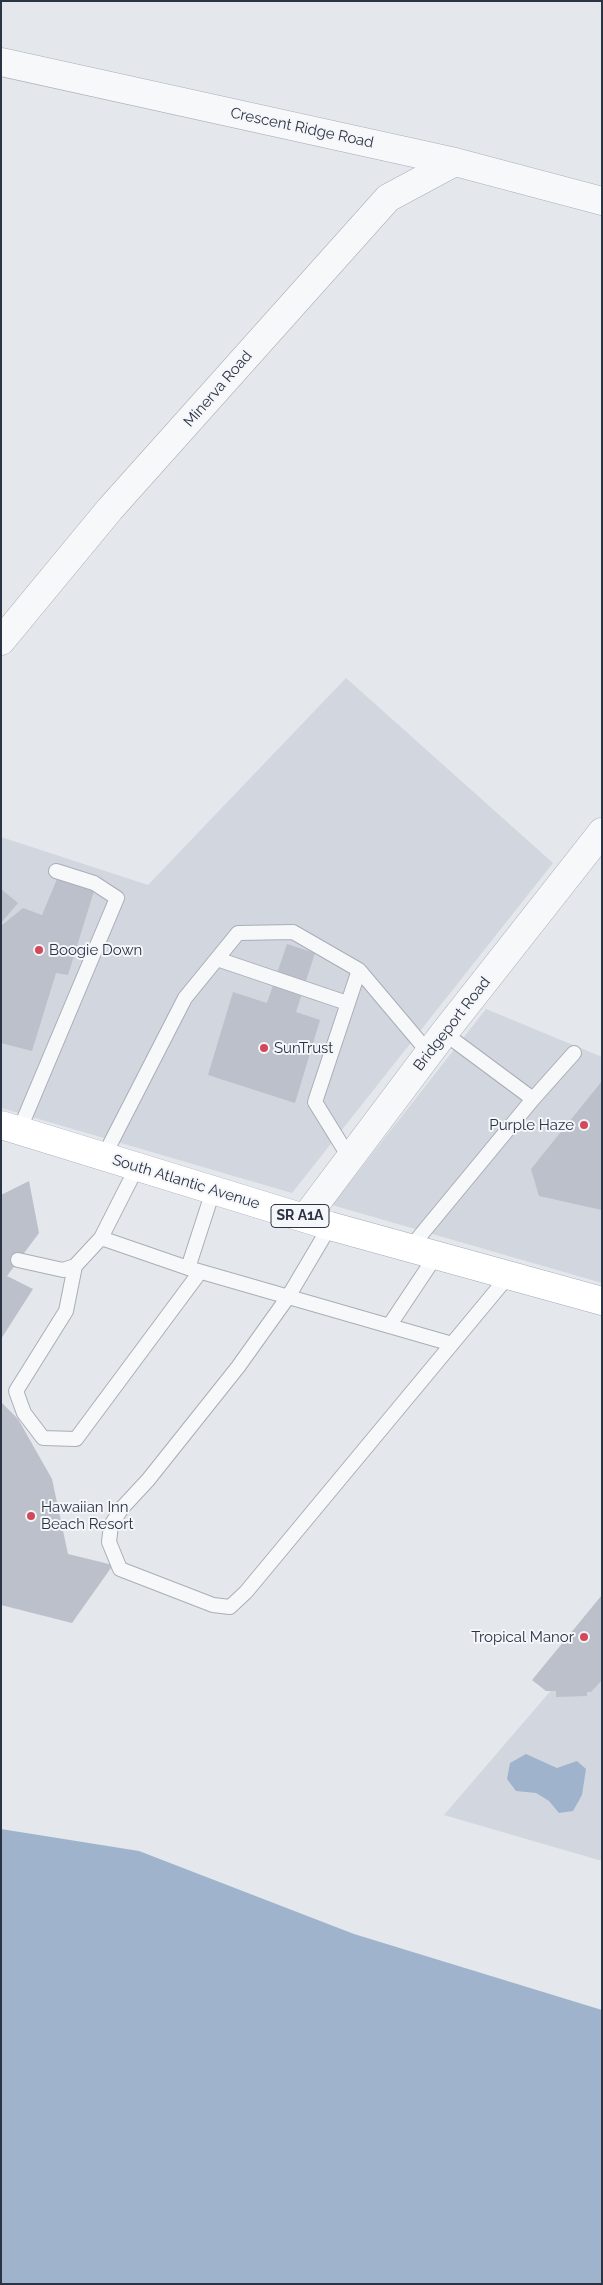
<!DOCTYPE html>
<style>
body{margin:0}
#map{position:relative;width:603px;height:2285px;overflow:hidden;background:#e4e7ec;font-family:Raleway,sans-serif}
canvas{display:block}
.frame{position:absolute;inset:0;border:2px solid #2b3445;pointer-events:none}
</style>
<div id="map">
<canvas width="603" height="2285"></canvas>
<div class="frame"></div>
</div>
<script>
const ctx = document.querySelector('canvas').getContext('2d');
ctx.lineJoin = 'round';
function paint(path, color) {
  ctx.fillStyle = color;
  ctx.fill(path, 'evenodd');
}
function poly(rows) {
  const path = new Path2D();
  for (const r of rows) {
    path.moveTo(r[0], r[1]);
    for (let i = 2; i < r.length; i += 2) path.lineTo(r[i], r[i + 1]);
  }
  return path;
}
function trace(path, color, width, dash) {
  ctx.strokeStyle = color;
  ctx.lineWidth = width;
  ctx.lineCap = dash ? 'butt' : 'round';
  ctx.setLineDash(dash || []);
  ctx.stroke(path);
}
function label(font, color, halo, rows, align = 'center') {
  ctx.font = font + ' Raleway,sans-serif';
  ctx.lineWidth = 4;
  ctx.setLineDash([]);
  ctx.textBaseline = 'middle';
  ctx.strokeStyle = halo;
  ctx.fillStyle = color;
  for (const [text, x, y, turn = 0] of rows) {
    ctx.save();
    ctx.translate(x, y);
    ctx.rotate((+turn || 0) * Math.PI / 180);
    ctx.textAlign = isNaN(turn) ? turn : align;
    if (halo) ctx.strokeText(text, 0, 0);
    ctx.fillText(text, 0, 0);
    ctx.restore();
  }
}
paint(poly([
 [346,678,553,863,292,1193,1,1108,1,837,148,885],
 [486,1009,602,1057,602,1283,332,1205],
 [602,1631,602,1861,444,1815]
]), '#d2d6de');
paint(poly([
 [526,1754,557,1768,577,1761,586,1769,582,1795,573,1811,559,1813,549,1801,536,1793,516,1791,507,1779,510,1763],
 [1,1829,139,1851,354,1934,602,2010,602,2284,1,2284]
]), '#9fb4cc');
paint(poly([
 [57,879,94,891,68,975,56,973,32,1051,1,1043,1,926,23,908,42,915],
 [1,889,18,903,1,923],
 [287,944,315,953,296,1012,320,1020,295,1103,208,1075,233,992,267,1003],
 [602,1081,602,1210,539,1196,531,1169],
 [29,1181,39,1233,7,1276,33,1289,1,1339,1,1195],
 [1,1402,18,1419,52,1479,68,1554,113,1565,72,1623,1,1605],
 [602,1595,602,1680,591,1692,587,1692,587,1696,556,1697,556,1691,546,1691,532,1680]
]), '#bbc0ca');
const lane = poly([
 [217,959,347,1003],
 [359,970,429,1053],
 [444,1033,533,1099],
 [19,1131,117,898,94,883,56,871],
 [104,1156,185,998,238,933,293,932,359,970,315,1102,349,1157],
 [330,1226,288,1297,238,1367,148,1480,122,1508,111,1525,109,1542,120,1569,213,1605,230,1607,246,1592,510,1274],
 [101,1238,188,1268,452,1344],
 [410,1248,533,1099,574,1053],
 [18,1260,63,1270,75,1266,101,1238,137,1167],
 [75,1266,66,1311,16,1391,24,1413,43,1438,76,1439,200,1272],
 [188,1268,213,1191],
 [389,1326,437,1254]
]);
const street = poly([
 [1,62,455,162,602,201],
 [1,641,110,509,388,198,455,162],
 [305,1218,444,1033,602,832]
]);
const primary = poly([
 [1,1125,330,1226,602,1301]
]);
trace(lane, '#a9aeb7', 16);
trace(street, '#a9aeb7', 29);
trace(primary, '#a3abb8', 29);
trace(lane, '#f7f8fa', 14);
trace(street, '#f7f8fa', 28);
trace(primary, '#fff', 28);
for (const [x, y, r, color] of [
 [39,950,5,"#d1495b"],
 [264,1048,5,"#d1495b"],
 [584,1125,5,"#d1495b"],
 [31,1516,5,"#d1495b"],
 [584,1637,5,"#d1495b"]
]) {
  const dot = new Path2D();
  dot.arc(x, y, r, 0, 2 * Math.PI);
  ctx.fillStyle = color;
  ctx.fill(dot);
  trace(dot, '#f4f6f9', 2);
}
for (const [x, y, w] of [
 [300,1216,58]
]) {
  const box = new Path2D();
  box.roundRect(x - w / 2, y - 11.5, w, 23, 4);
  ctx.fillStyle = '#f4f6f9';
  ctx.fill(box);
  trace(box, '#2b3445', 1);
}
label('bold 14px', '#2b3445', null, [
 ["SR A1A",300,1216]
]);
label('15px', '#2b3445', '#f4f6f9', [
 ["Crescent Ridge Road",302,128,12],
 ["Minerva Road",218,389,-49],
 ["Bridgeport Road",452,1024,-52],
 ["South Atlantic Avenue",186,1182,17]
]);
label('15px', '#2b3445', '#f4f6f9', [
 ["Boogie Down",49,950],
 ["SunTrust",274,1048],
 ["Purple Haze",574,1125,"right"],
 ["Hawaiian Inn",41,1507],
 ["Beach Resort",41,1524],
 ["Tropical Manor",574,1637,"right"]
], 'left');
</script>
